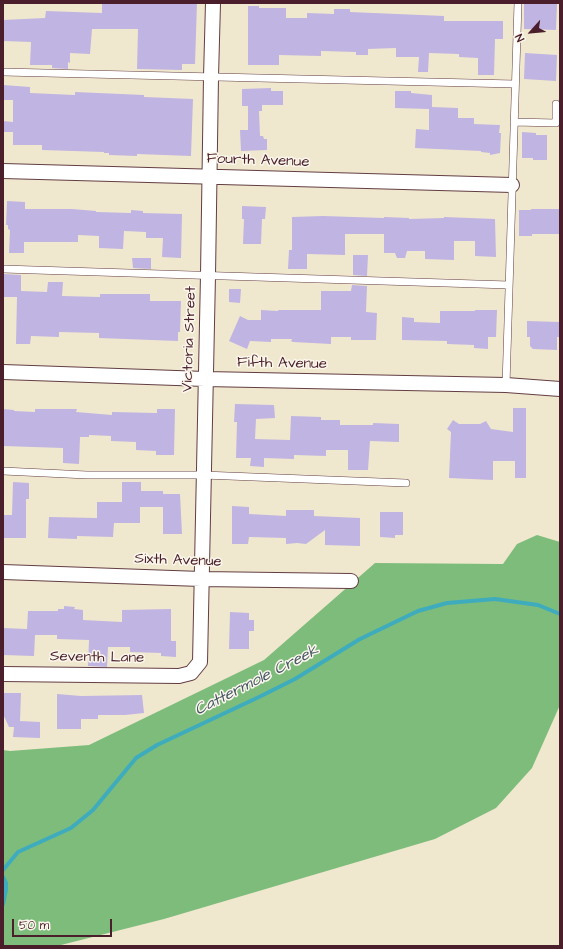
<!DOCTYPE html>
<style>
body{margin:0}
#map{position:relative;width:563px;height:949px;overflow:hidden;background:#f0e8ce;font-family:"Architects Daughter",sans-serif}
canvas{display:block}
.frame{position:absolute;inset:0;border:4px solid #4a1f2b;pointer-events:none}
.north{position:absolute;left:511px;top:12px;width:40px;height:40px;-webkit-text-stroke:3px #fbf7ec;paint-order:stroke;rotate:243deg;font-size:11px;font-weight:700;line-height:16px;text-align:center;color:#4a1f2b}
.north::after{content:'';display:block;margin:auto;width:14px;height:18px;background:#4a1f2b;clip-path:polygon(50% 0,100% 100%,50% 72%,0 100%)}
.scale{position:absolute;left:12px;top:919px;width:100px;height:18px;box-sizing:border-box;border:2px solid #4a1f2b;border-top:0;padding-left:5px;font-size:12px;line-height:14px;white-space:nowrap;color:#4a1f2b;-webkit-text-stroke:3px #fbf7ec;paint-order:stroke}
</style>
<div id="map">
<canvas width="563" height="949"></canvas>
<div class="frame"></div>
<div class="north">N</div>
<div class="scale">50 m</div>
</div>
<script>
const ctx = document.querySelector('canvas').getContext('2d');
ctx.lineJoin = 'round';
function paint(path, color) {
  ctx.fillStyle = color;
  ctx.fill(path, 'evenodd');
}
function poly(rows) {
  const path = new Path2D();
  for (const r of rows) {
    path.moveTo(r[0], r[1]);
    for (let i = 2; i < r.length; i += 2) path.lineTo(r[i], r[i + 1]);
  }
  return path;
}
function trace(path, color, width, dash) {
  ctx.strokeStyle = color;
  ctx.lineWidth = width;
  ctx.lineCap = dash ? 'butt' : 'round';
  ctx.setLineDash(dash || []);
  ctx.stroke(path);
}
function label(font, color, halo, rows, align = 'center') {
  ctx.font = font + ' "Architects Daughter",sans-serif';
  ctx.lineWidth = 3;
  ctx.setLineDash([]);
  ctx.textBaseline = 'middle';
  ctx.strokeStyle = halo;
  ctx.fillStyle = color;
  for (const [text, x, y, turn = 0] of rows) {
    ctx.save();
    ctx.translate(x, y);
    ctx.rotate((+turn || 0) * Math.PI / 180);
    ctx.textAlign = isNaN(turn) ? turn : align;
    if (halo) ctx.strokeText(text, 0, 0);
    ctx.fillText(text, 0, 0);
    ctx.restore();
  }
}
paint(poly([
 [537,535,560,542,560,705,532,768,496,808,435,839,164,919,57,946,3,946,3,750,10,751,89,745,264,660,375,563,503,564,517,544]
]), '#7ebc7c');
trace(poly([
 [3,870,18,852,71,828,93,810,136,758,157,745,259,697,295,679,360,639,418,611,447,603,495,599,538,605,560,614],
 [3,877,6,883,6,890,3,904]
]), '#3eacbc', 4);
paint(poly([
 [102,3,197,3,195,64,182,64,182,70,137,69,138,29,92,29,90,54,70,53,70,63,68,62,68,69,52,68,52,65,30,65,31,42,3,41,3,20,45,18,46,11,102,13],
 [524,3,557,4,556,30,524,29],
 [248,6,259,6,259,8,286,8,286,18,307,18,307,13,334,14,334,9,350,9,350,12,444,16,444,21,503,21,503,39,495,39,494,75,478,75,478,58,459,57,459,54,429,53,428,72,418,72,419,57,396,57,396,48,368,49,368,55,356,55,356,52,321,51,321,56,279,55,279,65,248,65],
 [525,53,557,55,556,81,524,79],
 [3,85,30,87,30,93,75,95,75,92,144,95,144,97,193,99,191,156,137,154,137,156,109,155,109,153,104,153,104,152,42,150,42,145,13,145,13,132,3,132,3,121,13,122,13,100,3,100],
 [271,88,271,91,283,91,283,105,262,105,262,111,259,111,260,136,263,136,264,139,267,139,267,150,241,151,240,130,248,130,248,106,242,106,242,89],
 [395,91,411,91,411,93,432,95,432,107,458,108,458,118,474,118,474,124,500,125,499,133,501,133,500,153,490,155,490,153,481,152,481,151,415,148,416,129,429,130,429,109,395,108],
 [522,132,536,133,536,135,547,135,547,160,533,160,533,158,522,158],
 [7,201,25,202,25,209,72,209,96,211,96,212,131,213,131,210,143,211,143,213,182,214,181,258,162,257,163,238,146,238,146,232,124,231,123,249,99,248,99,236,78,235,78,242,24,242,24,253,9,253,10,230,8,229,8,225,6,225],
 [242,206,266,207,265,219,262,219,261,244,243,244,244,219,242,219],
 [531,209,560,209,560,234,532,234,532,236,519,236,519,210,531,210],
 [323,216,384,218,384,217,409,218,409,219,444,218,444,217,495,219,496,257,475,256,475,241,454,241,454,260,425,259,425,251,407,251,405,258,397,258,395,253,384,253,384,234,345,234,345,255,307,254,307,269,288,269,289,250,292,250,292,217],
 [353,255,368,255,367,276,353,275],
 [132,258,151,258,151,269,133,268],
 [4,274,21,275,21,291,47,292,48,282,63,282,62,296,100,297,100,294,150,294,150,301,181,301,180,332,178,332,178,341,99,338,99,333,59,332,59,337,31,336,30,344,16,344,17,297,4,297],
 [352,285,367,286,366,312,377,313,376,340,351,340,351,337,331,337,331,344,293,342,291,341,292,339,271,339,271,342,250,341,247,349,229,341,240,316,248,320,261,320,261,310,278,311,278,310,321,310,321,291,351,291],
 [229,289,241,289,240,303,229,302],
 [475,310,497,310,496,337,488,337,488,349,474,348,474,345,447,344,447,341,402,340,402,317,414,318,414,322,440,323,440,311,475,311],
 [527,321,560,322,560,337,557,337,557,350,533,349,530,346,530,337,527,337],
 [235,404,274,405,275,418,256,419,255,439,290,440,291,416,321,417,321,420,340,420,340,425,373,425,373,423,399,424,399,442,370,441,368,470,348,470,348,450,326,450,326,456,294,455,294,459,264,458,264,467,250,466,251,458,236,458,237,422,234,422],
 [513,408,526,408,526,478,515,478,515,461,493,461,493,480,449,478,451,432,447,429,453,420,459,424,480,424,486,421,491,429,513,432],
 [3,409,14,410,14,411,35,412,35,409,77,409,76,412,112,415,112,412,157,413,157,409,175,409,174,455,156,455,156,451,136,450,136,442,111,441,111,436,89,435,89,437,80,437,79,464,63,463,63,448,3,446],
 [13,482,29,483,29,499,26,499,26,538,3,538,3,515,12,515],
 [122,482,141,482,141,491,163,491,163,494,180,494,182,534,163,534,163,507,140,507,140,523,114,523,113,537,77,536,77,539,48,538,49,517,97,518,97,502,122,502],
 [232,506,249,507,249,514,286,516,286,510,314,510,314,516,360,518,360,546,325,545,325,530,306,544,297,543,286,544,286,538,249,537,248,544,232,544],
 [380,512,403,512,403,535,395,535,395,538,380,537],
 [64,606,75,607,74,609,83,610,83,620,122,622,122,610,171,609,171,641,176,641,176,657,161,656,161,653,130,652,130,647,108,647,107,667,88,666,89,640,57,639,57,635,35,635,34,656,3,655,3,628,27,629,28,611,58,611,58,609,64,609],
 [230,612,249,613,249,620,254,620,254,631,249,631,249,649,229,649],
 [3,693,21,693,20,721,40,722,40,738,13,737,14,727,9,727,3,714],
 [57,694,81,696,142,695,144,713,125,715,98,715,98,719,81,719,81,729,57,729]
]), '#c0b4e2');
const service = poly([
 [3,72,515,84],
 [514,122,556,123,556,104],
 [3,269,509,285],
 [506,385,518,3],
 [3,471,87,475,203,475,406,483]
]);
const minor = poly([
 [3,171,512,185],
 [3,372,205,379,506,385,560,389],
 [3,572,201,579,351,581],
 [3,674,179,676,191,673,200,662,208,275,211,77,213,3]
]);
trace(service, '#633d43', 8);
trace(minor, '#633d43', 16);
trace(service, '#fff', 7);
trace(minor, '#fff', 14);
label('15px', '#4a1f2b', '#fbf7ec', [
 ["Fourth Avenue",258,161,2],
 ["Victoria Street",190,339,-88],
 ["Fifth Avenue",282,364,1],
 ["Sixth Avenue",178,561,2],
 ["Seventh Lane",97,658,1]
]);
label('italic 16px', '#455765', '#fbf7ec', [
 ["Cattermole Creek",257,681,-27]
]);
</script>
